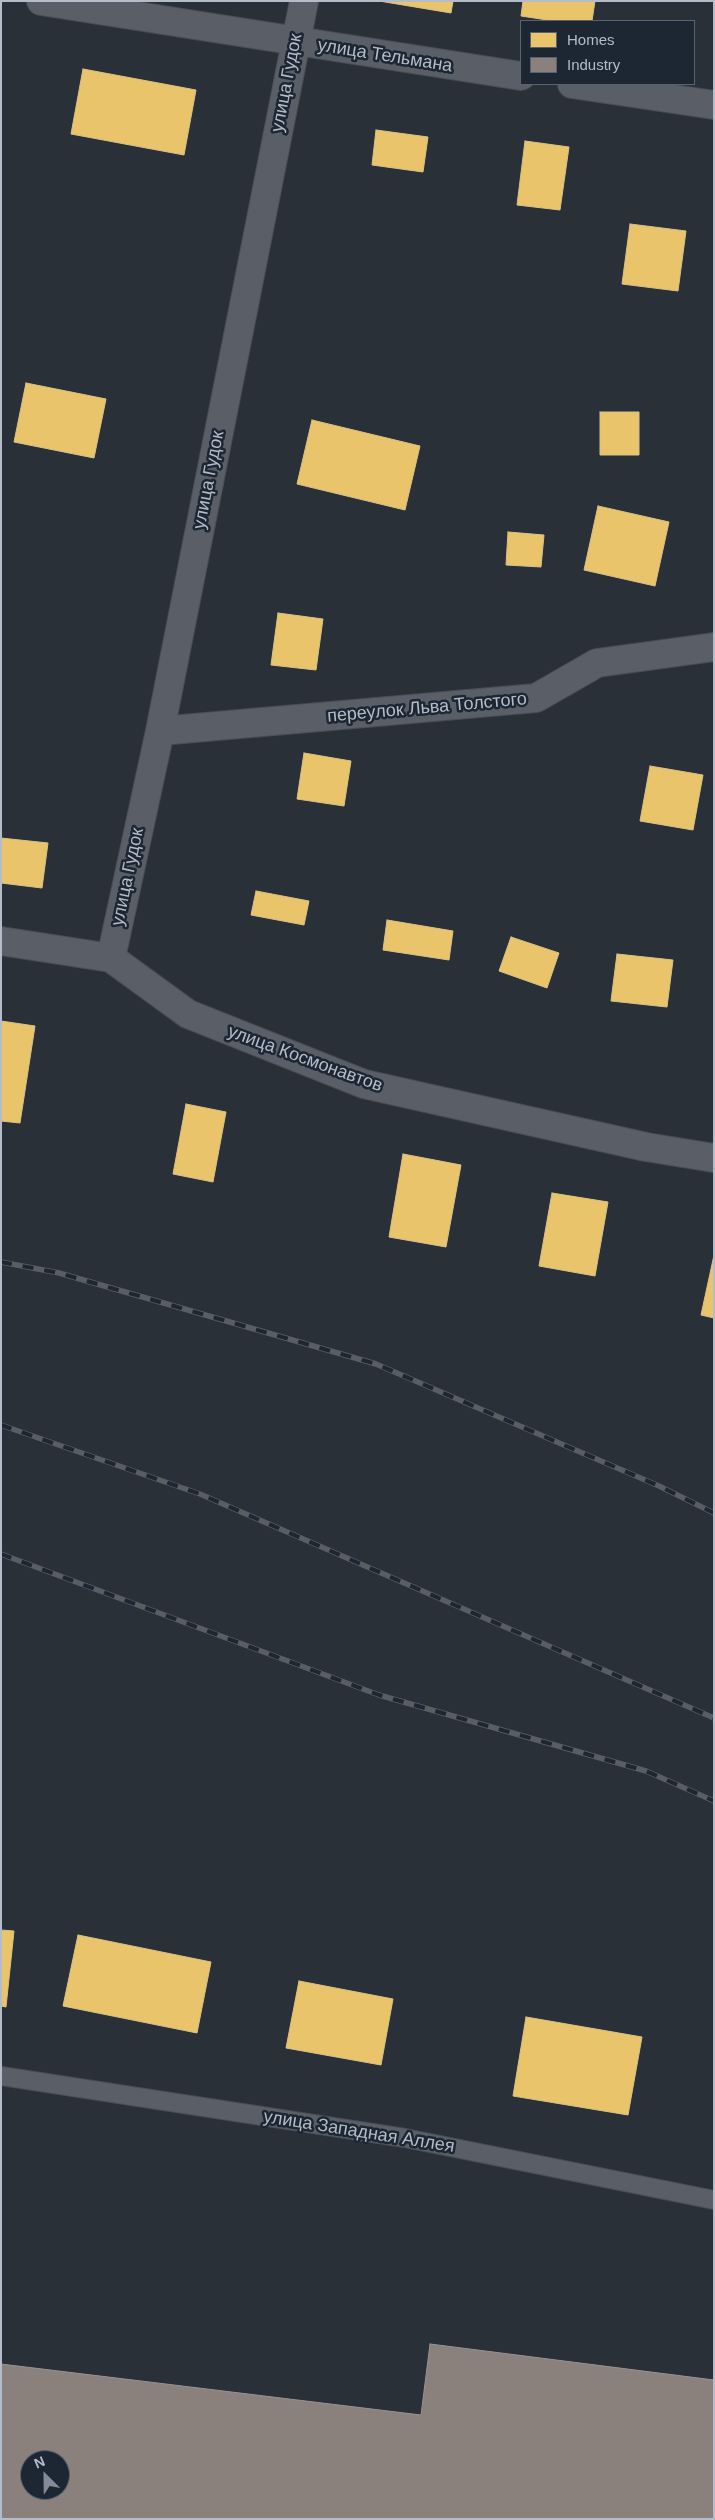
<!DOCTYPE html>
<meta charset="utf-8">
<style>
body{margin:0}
#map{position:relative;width:715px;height:2520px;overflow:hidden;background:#2a3038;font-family:Helvetica,sans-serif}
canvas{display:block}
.frame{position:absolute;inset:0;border:2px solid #b4bcc9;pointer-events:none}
.legend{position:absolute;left:520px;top:20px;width:175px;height:65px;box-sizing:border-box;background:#1d2633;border:1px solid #59626f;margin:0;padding:6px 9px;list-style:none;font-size:15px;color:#b4bcc9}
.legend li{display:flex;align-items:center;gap:10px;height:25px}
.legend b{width:25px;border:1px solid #59626f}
.north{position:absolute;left:20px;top:2450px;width:50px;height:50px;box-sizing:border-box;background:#1d2633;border:1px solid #59626f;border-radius:50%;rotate:337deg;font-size:14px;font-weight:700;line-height:20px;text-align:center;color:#b4bcc9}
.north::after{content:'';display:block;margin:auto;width:18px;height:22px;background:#848b96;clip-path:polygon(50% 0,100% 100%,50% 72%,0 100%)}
</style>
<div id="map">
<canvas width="715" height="2520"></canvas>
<div class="frame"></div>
<ul class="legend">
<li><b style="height:14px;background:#e9c46a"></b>Homes</li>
<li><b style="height:14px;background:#8a817c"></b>Industry</li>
</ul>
<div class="north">N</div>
</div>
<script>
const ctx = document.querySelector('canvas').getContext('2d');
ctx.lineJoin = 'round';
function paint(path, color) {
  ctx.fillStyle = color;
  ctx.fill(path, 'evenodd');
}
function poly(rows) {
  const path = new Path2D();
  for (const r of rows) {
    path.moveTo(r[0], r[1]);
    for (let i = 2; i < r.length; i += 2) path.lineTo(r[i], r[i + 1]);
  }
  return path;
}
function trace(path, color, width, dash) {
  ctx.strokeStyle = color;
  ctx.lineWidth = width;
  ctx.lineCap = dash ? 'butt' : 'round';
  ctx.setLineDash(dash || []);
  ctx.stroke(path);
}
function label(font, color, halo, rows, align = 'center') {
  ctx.font = font + ' Helvetica,sans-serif';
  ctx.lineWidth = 5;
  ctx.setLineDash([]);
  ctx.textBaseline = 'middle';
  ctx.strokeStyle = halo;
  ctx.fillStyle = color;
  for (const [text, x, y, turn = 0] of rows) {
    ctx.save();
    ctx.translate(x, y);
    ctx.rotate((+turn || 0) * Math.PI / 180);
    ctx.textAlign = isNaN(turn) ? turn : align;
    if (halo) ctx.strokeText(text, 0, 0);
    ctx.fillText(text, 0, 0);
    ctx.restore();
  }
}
const homes = poly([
 [379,1,453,1,451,13,379,1],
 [523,1,595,1,592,21,554,21,521,16,523,1],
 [83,69,196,90,184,155,71,134,83,69],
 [376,130,428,137,423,172,372,165,376,130],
 [525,141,569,147,560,210,517,205,525,141],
 [630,224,686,231,678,291,622,284,630,224],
 [26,383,106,399,94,458,14,442,26,383],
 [600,412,639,412,639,455,600,455,600,412],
 [312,420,420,446,405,510,297,484,312,420],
 [598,506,669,522,655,586,584,570,598,506],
 [508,532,544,535,541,567,506,565,508,532],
 [278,613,323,619,316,670,271,665,278,613],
 [304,753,351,761,344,806,297,799,304,753],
 [650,766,703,775,693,830,640,821,650,766],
 [1,838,48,843,42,888,1,883,1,838],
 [256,891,309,901,304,925,251,915,256,891],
 [387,920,453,931,449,960,383,950,387,920],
 [511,937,559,953,547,988,499,971,511,937],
 [617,954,673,960,667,1007,611,1001,617,954],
 [1,1021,35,1026,20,1123,1,1121,1,1021],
 [186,1104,226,1112,213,1182,173,1174,186,1104],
 [403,1154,461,1165,446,1247,389,1237,403,1154],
 [552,1193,608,1202,595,1276,539,1266,552,1193],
 [714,1255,714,1318,701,1315,714,1255],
 [1,1930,14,1931,6,2007,1,2006,1,1930],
 [78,1935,211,1962,197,2033,63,2006,78,1935],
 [299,1981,393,1999,381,2065,286,2048,299,1981],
 [526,2017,642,2037,628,2115,513,2096,526,2017]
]);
paint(homes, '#e9c46a');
trace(homes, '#d9c286', 1);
const industry = poly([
 [430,2344,714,2380,714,2519,1,2519,1,2364,421,2415,430,2344],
 [30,2460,60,2460,60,2490,30,2490,30,2460]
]);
paint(industry, '#8a817c');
trace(industry, '#979393', 1);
const service = poly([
 [1,2076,405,2138,714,2200]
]);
const minor = poly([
 [41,1,521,76],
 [572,84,714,105],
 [160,731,536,698,597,663,714,647],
 [1,941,111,958,188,1014,364,1084,646,1147,714,1158],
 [111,958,160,731,304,1]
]);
trace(service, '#484c53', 20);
trace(minor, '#484c53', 30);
trace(service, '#5a5e66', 18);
trace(minor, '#5a5e66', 28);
const rail = poly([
 [1,1262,59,1273,376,1364,659,1486,714,1513],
 [1,1425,200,1494,714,1718],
 [1,1554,379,1695,646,1771,714,1801]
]);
trace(rail, '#595d64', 5.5);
trace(rail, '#1d2633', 4, [11]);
label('18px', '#b4bcc9', '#1d2633', [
 ["улица Тельмана",385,56,9],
 ["улица Гудок",287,83,-79],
 ["улица Гудок",209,480,-79],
 ["переулок Льва Толстого",427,708,-5],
 ["улица Гудок",128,877,-78],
 ["улица Космонавтов",305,1059,20],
 ["улица Западная Аллея",359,2132,9]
]);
</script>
